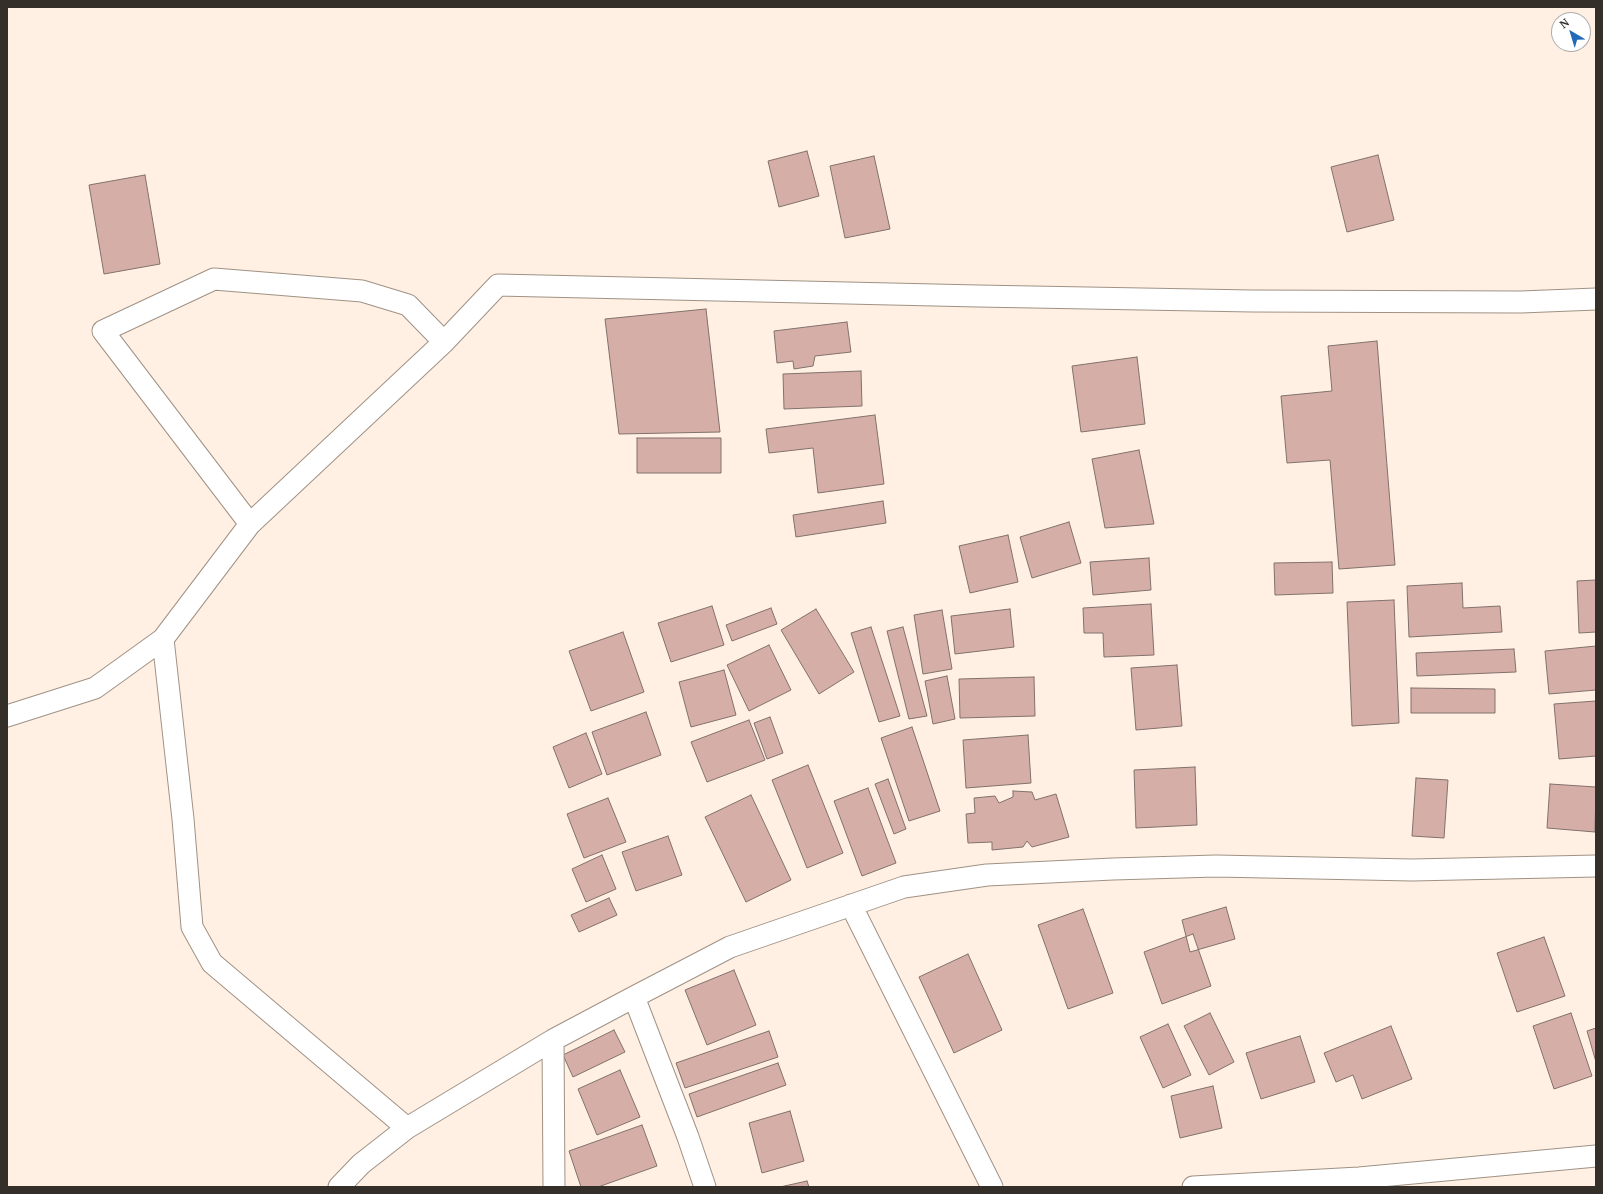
<!DOCTYPE html>
<style>
body{margin:0}
#map{position:relative;width:1603px;height:1194px;overflow:hidden;background:#fff0e3;font-family:"PT Serif",serif}
canvas{display:block}
.frame{position:absolute;inset:0;border:8px solid #352f2a;pointer-events:none}
.north{position:absolute;left:1551px;top:12px;width:40px;height:40px;box-sizing:border-box;background:#fff;border:1px solid #aeacaa;border-radius:50%;rotate:322deg;font-size:11px;font-weight:700;line-height:16px;text-align:center;color:#352f2a}
.north::after{content:'';display:block;margin:auto;width:14px;height:18px;background:#2269b9;clip-path:polygon(50% 0,100% 100%,50% 72%,0 100%)}
</style>
<div id="map">
<canvas width="1603" height="1194"></canvas>
<div class="frame"></div>
<div class="north">N</div>
</div>
<script>
const ctx = document.querySelector('canvas').getContext('2d');
ctx.lineJoin = 'round';
function paint(path, color) {
  ctx.fillStyle = color;
  ctx.fill(path, 'evenodd');
}
function poly(rows) {
  const path = new Path2D();
  for (const r of rows) {
    path.moveTo(r[0], r[1]);
    for (let i = 2; i < r.length; i += 2) path.lineTo(r[i], r[i + 1]);
  }
  return path;
}
function trace(path, color, width, dash) {
  ctx.strokeStyle = color;
  ctx.lineWidth = width;
  ctx.lineCap = dash ? 'butt' : 'round';
  ctx.setLineDash(dash || []);
  ctx.stroke(path);
}
const building = poly([
 [807,151,819,196,779,207,768,161,807,151],
 [1378,155,1394,220,1347,232,1331,167,1378,155],
 [874,156,890,229,845,238,830,166,874,156],
 [145,175,160,264,104,274,89,185,145,175],
 [706,309,720,432,619,434,605,319,706,309],
 [847,322,851,352,815,356,813,366,794,369,793,361,777,363,774,331,847,322],
 [1377,341,1395,565,1339,569,1330,460,1287,463,1281,396,1332,391,1328,346,1377,341],
 [1137,357,1145,424,1081,432,1072,366,1137,357],
 [861,371,862,406,784,409,783,374,861,371],
 [875,415,884,484,818,493,813,448,769,453,766,429,875,415],
 [637,438,721,438,721,473,637,473,637,438],
 [1139,450,1154,524,1105,528,1092,459,1139,450],
 [883,501,886,523,796,537,793,515,883,501],
 [1069,522,1081,563,1032,578,1020,537,1069,522],
 [1008,535,1018,582,970,593,959,546,1008,535],
 [1149,558,1151,590,1093,595,1090,562,1149,558],
 [1332,562,1333,593,1275,595,1274,563,1332,562],
 [1596,580,1596,632,1579,633,1577,581,1596,580],
 [1462,583,1463,608,1500,606,1502,632,1409,637,1407,586,1462,583],
 [1394,600,1399,723,1352,726,1347,602,1394,600],
 [1151,604,1154,655,1104,657,1103,633,1084,633,1083,608,1151,604],
 [712,606,724,645,671,662,658,623,712,606],
 [771,608,777,624,732,641,726,625,771,608],
 [816,609,854,672,819,694,781,630,816,609],
 [1010,609,1014,647,955,654,951,616,1010,609],
 [942,610,952,669,923,674,914,615,942,610],
 [871,627,900,716,879,722,851,633,871,627],
 [903,627,927,716,909,719,887,631,903,627],
 [623,632,644,692,591,711,569,651,623,632],
 [769,645,791,690,749,711,727,665,769,645],
 [1596,646,1596,690,1549,694,1545,651,1596,646],
 [1514,649,1516,672,1417,676,1416,653,1514,649],
 [1177,665,1182,726,1136,730,1131,668,1177,665],
 [724,670,736,715,691,727,679,682,724,670],
 [947,676,955,719,933,724,925,681,947,676],
 [1034,677,1035,716,960,718,959,679,1034,677],
 [1411,688,1495,689,1495,713,1411,713,1411,688],
 [1596,701,1596,756,1559,759,1554,704,1596,701],
 [646,712,661,755,607,775,592,732,646,712],
 [770,717,783,753,767,759,754,723,770,717],
 [749,720,765,760,707,782,691,742,749,720],
 [912,727,940,811,909,821,881,738,912,727],
 [586,733,602,774,569,788,553,747,586,733],
 [1028,735,1031,783,966,788,963,740,1028,735],
 [808,765,843,853,807,868,772,780,808,765],
 [1195,767,1197,825,1136,828,1134,770,1195,767],
 [1416,778,1448,780,1444,838,1412,836,1416,778],
 [888,779,906,829,894,834,875,784,888,779],
 [1550,784,1596,787,1595,832,1547,828,1550,784],
 [868,788,896,863,862,876,834,801,868,788],
 [1013,791,1032,792,1035,800,1056,794,1069,837,1032,847,1027,841,1023,847,992,850,992,842,968,843,966,814,975,813,974,798,995,796,999,803,1013,797,1013,791],
 [751,795,791,880,746,902,705,817,751,795],
 [608,798,626,842,584,858,567,814,608,798],
 [668,836,682,875,636,891,622,852,668,836],
 [602,855,616,889,586,902,572,869,602,855],
 [609,898,617,915,579,932,571,915,609,898],
 [1226,907,1235,939,1190,952,1182,920,1226,907],
 [1083,909,1113,993,1068,1009,1038,925,1083,909],
 [1193,934,1211,986,1162,1004,1144,952,1193,934],
 [1544,937,1565,996,1517,1012,1497,953,1544,937],
 [968,954,1002,1030,954,1053,919,977,968,954],
 [734,970,756,1025,707,1045,685,990,734,970],
 [1210,1013,1234,1062,1209,1075,1184,1026,1210,1013],
 [1571,1013,1592,1076,1554,1089,1533,1026,1571,1013],
 [1168,1024,1191,1075,1163,1088,1140,1037,1168,1024],
 [1391,1026,1412,1079,1362,1099,1353,1075,1336,1082,1324,1053,1391,1026],
 [1596,1028,1596,1062,1587,1031,1596,1028],
 [614,1030,625,1052,573,1077,563,1055,614,1030],
 [769,1031,778,1057,685,1088,676,1063,769,1031],
 [1300,1036,1315,1082,1261,1099,1246,1053,1300,1036],
 [778,1063,786,1085,697,1117,689,1094,778,1063],
 [620,1070,640,1117,597,1135,578,1089,620,1070],
 [1213,1086,1222,1128,1180,1138,1171,1096,1213,1086],
 [790,1111,804,1161,762,1173,749,1123,790,1111],
 [642,1125,657,1166,598,1187,581,1187,569,1151,642,1125],
 [807,1181,809,1187,780,1187,807,1181]
]);
paint(building, '#d5afa7');
trace(building, '#82706c', 1);
const street = poly([
 [250,524,103,331,214,279,362,291,408,305,444,342],
 [163,639,183,819,192,927,212,963,407,1128],
 [7,716,95,688,163,639,250,524,444,342,498,285,978,296,1252,301,1521,302,1596,299],
 [851,905,992,1187],
 [634,997,688,1137,705,1187],
 [553,1040,554,1187],
 [339,1187,361,1164,407,1128,553,1040,634,997,730,947,904,887,987,875,1113,869,1216,866,1412,870,1596,866],
 [1193,1187,1359,1178,1596,1156]
]);
trace(street, '#9f9285', 23);
trace(street, '#fff', 21);
</script>
